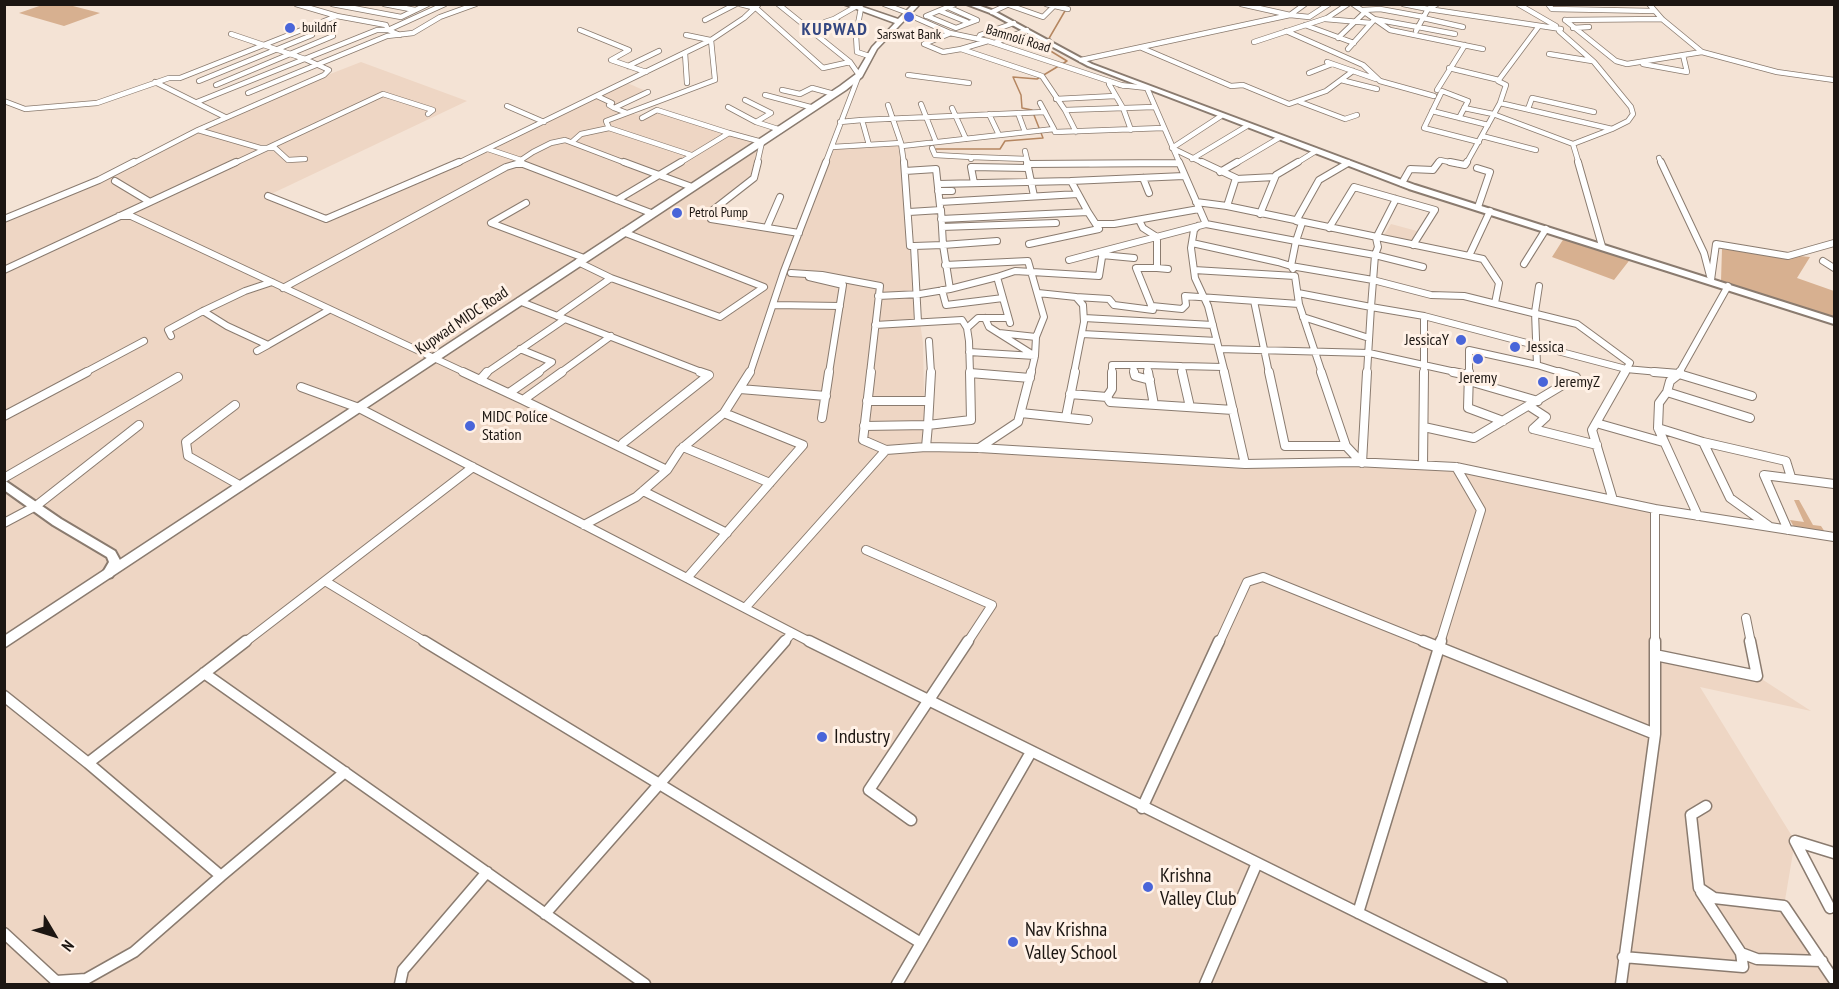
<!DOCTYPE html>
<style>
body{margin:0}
#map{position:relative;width:1839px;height:989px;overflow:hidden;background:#f4e3d5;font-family:"PT Sans Narrow",sans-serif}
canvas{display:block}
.frame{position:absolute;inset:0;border:6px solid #1c1612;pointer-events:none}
.north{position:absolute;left:24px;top:905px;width:60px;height:60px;-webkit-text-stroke:4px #fff1e6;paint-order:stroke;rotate:128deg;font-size:16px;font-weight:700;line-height:24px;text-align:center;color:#1c1612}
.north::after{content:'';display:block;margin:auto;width:21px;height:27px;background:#1c1612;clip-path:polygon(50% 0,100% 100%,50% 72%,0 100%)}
</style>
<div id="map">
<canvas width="1839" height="989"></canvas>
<div class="frame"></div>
<div class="north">N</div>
</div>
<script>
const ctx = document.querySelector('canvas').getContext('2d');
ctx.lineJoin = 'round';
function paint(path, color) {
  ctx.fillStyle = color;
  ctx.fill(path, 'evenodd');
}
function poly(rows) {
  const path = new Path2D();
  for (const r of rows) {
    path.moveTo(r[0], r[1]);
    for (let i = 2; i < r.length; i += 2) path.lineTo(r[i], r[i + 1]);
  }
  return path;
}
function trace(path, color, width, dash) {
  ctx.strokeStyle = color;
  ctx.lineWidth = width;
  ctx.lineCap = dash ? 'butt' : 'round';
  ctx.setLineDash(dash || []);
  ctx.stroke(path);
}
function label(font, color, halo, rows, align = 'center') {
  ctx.font = font + ' "PT Sans Narrow",sans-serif';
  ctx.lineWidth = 6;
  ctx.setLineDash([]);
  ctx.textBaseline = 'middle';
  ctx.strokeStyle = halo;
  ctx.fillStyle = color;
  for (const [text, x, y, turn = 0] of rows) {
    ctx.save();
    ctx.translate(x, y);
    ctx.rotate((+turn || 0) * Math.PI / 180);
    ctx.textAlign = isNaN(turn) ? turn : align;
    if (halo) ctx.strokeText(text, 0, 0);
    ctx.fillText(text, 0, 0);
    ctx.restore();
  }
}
paint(poly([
 [361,62,467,101,269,195,326,219,488,149,625,82,648,92,615,107,626,113,644,115,657,110,762,142,754,178,712,214,711,218,797,231,832,147,902,146,909,246,923,343,925,449,1468,469,1655,509,1655,655,1757,676,1811,711,1700,687,1795,841,1784,906,1834,984,5,984,5,219,90,182,253,104],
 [1391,224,1417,231,1410,244,1382,238]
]), '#eed6c4');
paint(poly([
 [45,4,69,5,100,13,64,26,19,13],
 [1566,235,1632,257,1614,280,1552,257],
 [1722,249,1810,257,1797,278,1834,291,1834,319,1721,281],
 [1794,500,1799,500,1813,525,1821,526,1825,532,1794,527,1790,520,1804,522]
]), '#d7b090');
trace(poly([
 [936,149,1000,149,1005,141,1043,138,1032,110,1022,108,1021,95,1013,77,1037,79,1067,61,1044,47,1069,4]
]), '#b58660', 1.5);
const streetFar3 = poly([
 [296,4,337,16],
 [332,4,401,17,428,4],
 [384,4,415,10],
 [740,4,756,8,823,68,850,62],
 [778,4,850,62,859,75,825,164],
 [884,4,908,13],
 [1046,4,1068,9],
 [1241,4,1290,15,1305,4],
 [1353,4,1390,30,1483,49],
 [1403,4,1428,9,1437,4],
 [1518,4,1556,26],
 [1548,4,1552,9,1654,11],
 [1649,4,1662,19,1702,52,1777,72,1834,80],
 [1009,5,1043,17,1056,4],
 [855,7,834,19,856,35],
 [948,7,977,20],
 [861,8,856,35,857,52,869,56],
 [1363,10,1380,9,1424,17],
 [940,11,967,22],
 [992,12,1009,4],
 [907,14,950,33,988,41,1124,86],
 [926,16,955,4],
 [927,16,956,28,977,20],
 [1423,18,1463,27],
 [1325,19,1371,23],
 [1374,19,1418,27,1428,9,1561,29,1559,31,1594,62,1631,107,1633,114,1628,121,1612,129],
 [705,20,736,4],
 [1565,20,1616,61,1627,64,1702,52],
 [1565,20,1662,19],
 [825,22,834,19],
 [1305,25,1354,43],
 [1573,28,1589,27],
 [580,30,629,50,611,60,646,72],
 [1286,31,1363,65,1380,81,1434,96],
 [1416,31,1418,27,1455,34],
 [951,33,924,44,943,52,961,49],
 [231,34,305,59,329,70,324,75,198,130,260,148,275,148,288,160,305,159],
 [686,35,710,40],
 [1338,38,1365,12],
 [978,39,980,35,1014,23],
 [988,41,961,49,1042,76,1065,110,1154,107],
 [1254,42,1327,18,1348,4],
 [994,43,1027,30],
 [1036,46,1049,41],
 [1142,48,1231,86,1243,85,1289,104,1326,91,1353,71],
 [1348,49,1374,20],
 [685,53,687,83],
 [1549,54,1592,61],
 [1081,60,1290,15,1309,17,1329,4],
 [1327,62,1376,79],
 [1643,64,1687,72,1683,55],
 [628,66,659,51],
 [1449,68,1499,80],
 [1309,73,1332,64],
 [908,75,969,83],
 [1341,80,1377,89],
 [199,81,312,35],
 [155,82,225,117],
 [1109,84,1123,108,1131,130],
 [216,85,333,36],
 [1120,85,1147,88,1180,164],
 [782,90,800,94,812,88,834,94],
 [1437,90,1465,45],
 [248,93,387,36,413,33,440,17,476,4],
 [765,95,814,108],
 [597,96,612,103,609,105,614,108],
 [1056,99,1115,96],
 [4,101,25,109,97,103,169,78,180,78,337,16,386,25,388,30,400,35],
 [197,102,377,30,388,30,445,4],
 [1300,102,1345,119,1357,115],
 [921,104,936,142],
 [888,105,901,143],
 [507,106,544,122],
 [728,107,756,122,771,113,745,100],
 [952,108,966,139],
 [1464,108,1493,114,1573,144,1612,129,1500,103,1506,85,1498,81,1539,26],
 [1528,109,1532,98,1594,112],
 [1065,110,1076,132],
 [1432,111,1488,125],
 [627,113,614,108,648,92],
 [1018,113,1025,132],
 [989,114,999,135],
 [642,118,657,110,729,133],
 [1459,118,1468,101,1442,91,1424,128,1479,142],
 [862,120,1045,112],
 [756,122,781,130],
 [840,122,862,120,869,145],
 [609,128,606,121,715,80,711,40],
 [1054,129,1055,132,1163,128],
 [1482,136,1536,150],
 [572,142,581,134,609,128,691,155],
 [1573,144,1579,164],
 [902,146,1054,129,1040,103],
 [832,147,901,143,904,164],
 [932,148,935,155,971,157,971,159],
 [1172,148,1205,164],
 [1172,148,1221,116],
 [488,149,521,160],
 [1025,151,1028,164],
 [971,157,1027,159],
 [1659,158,1662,164],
 [1192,159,1247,126],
 [132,164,198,130],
 [233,164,383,94,433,110,428,114],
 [456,164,711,40,744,18,759,4],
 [523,164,521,160,533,152,551,143,565,140,628,164],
 [678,164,729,133,762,142,757,164],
 [1090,164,1178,163],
 [1235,164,1279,138],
 [1295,164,1316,151],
 [1437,164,1440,160,1458,164],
 [1466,164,1500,103]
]);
const streetFar2 = poly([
 [758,162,754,178,713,210,711,219,799,233],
 [904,162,910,246,914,246,918,322],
 [1027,162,1034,196],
 [1179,162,1206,224],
 [1202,162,1236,178,1227,206,1469,256,1490,211],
 [1450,162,1465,165,1467,162],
 [1578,162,1602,246],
 [1661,162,1704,253,1710,276],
 [1348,163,1319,180,1296,221,1302,223,1296,241,1375,255,1423,267],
 [1027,164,1178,163],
 [1477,168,1490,172,1478,207],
 [905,171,936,169,940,206],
 [1220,172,1237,162],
 [659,175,681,162],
 [659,175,692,187],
 [1143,178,1149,193],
 [1236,179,1275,177],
 [115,181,150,202],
 [1071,181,1184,176],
 [974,183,971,167,1028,168],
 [1402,183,1410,169,1433,170,1439,162],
 [938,184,1071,181,1088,212],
 [938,191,952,191],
 [268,196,326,219,459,162],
 [1396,199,1376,238,1378,247,1375,255,1371,307,1424,316,1424,373],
 [617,200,659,175,624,162],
 [940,202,1078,194],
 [1196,202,1227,206],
 [526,203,491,223,584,258],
 [909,212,941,210,943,245,997,241],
 [1260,214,1276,175,1298,162],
 [119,216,131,216,466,373],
 [4,219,99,180,134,162],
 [941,219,1088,212,1099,229,1029,244],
 [1139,220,1143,228,1157,237,1157,268,1168,269],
 [1096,224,1114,224,1199,209],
 [1198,226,1194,230,1191,248,1195,278,1208,306,1225,373],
 [767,227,780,197],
 [942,227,1056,223],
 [1329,228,1354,187,1435,210,1413,245],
 [1192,243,1278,262,1291,266,1293,269],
 [1102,255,1134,258],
 [1469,256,1483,259,1499,283,1495,303],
 [1069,260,1103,251],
 [1823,261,1834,268],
 [1524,264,1546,229],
 [945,265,1028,261,1044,317,1036,337,1035,356,1031,373],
 [4,270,236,162],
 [791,273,822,275,880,286,870,373],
 [809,277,843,285,829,373],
 [997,277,1015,271,1099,276,1103,251,1206,224,1296,241,1291,266,1373,280,1431,295,1464,296,1577,324,1630,363,1624,373],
 [611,278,720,317,764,287,623,232],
 [1711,280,1716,244,1788,256,1834,243],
 [1539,286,1535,312,1537,365,1563,373],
 [283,288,506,167,516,164,523,164,651,213],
 [950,289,997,277,1010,323],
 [942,290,946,305,1003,298],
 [1038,293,1076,297,1083,305,1084,322,1074,373],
 [1298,293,1371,307,1367,373],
 [878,296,920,294,950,289,943,245,914,246],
 [1076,297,1109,299,1114,305,1153,310,1136,268,1157,268],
 [1254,301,1269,373],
 [1299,304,1322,373],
 [773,305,840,306],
 [1152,306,1182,309,1186,305,1185,296,1299,304,1295,276,1194,270],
 [203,311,227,326,268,345,257,351],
 [557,316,611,278,578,262],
 [1424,316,1626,369,1670,373],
 [1303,317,1369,338],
 [1084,318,1213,325],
 [565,319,704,373],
 [875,325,962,320,967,328,969,341,970,373],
 [967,328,978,318,1008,318],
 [999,333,1036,337],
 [1082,334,1217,341],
 [171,336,168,330,203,311,245,291,272,282],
 [929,341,931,373],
 [268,345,329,310],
 [520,349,552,362,537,373],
 [1219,349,1369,353,1460,373],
 [969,352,1035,356,989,327,985,318],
 [84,373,144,341],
 [486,373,565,319,519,301],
 [560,373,611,336],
 [750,373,784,271,826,162],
 [1112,373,1112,365,1133,365],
 [1134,373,1133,365,1147,365],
 [1148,373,1147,365,1181,366],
 [1183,373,1181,366,1223,367],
 [1469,373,1469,350,1537,365],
 [1679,373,1728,286]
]);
const streetFar1 = poly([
 [463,372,523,400,562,372],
 [871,372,863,440,886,450],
 [931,372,928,425,971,420,970,372],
 [1112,372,1112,389,1107,397,1110,402,1233,410],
 [1134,372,1135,376,1150,380],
 [1148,372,1154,405],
 [1182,372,1190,407],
 [1224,372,1245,464],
 [1269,372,1285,446,1346,446],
 [1321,372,1346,446,1362,463],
 [1453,372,1468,375],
 [1469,372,1468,408,1503,421],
 [1654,372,1679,374,1680,372],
 [970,373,1030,378],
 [480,380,487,372],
 [1469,381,1538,401],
 [301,387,359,408,812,643],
 [740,389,826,396],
 [1667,392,1750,418],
 [509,393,539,372],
 [1070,394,1107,397],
 [523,400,667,470,636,497,584,525],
 [867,401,928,401],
 [235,405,186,442,188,456,241,486],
 [1529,406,1546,417,1533,429],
 [724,413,750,372],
 [1021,413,1088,420],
 [4,416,87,372],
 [1066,417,1075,372],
 [822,418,829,372],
 [1596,423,1663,442],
 [864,426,928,425,926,447],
 [1424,427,1474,438,1576,377,1559,372],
 [1658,428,1703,442,1730,498,1769,526],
 [1533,429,1597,445],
 [1703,442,1786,461,1791,477],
 [623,443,709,375,700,372],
 [683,447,770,483],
 [979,448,1018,422,1031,372],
 [1362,463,1367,372],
 [1423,465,1424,372],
 [667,470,680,450,724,413,803,445,687,578],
 [4,478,178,377],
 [643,491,727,533],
 [1613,500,1592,430,1625,372],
 [1655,509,1834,537],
 [1698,516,1658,428,1659,403,1667,392,1670,381,1679,374,1752,396],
 [4,523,36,506,139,425],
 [1788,530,1764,475,1834,484],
 [866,550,992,605,967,643],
 [325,581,427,643],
 [745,608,886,450,926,447,979,448,1245,464,1355,462,1456,467,1655,509,1655,643],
 [1746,618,1751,643],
 [244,643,473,467],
 [783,643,792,633],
 [1219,643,1247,582,1263,577,1427,643],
 [1440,643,1481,510,1456,467]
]);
const street = poly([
 [424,641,921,943,1031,752],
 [809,641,1502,984],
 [1423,641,1655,734],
 [1655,655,1757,676,1750,641],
 [204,673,645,984],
 [4,696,88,763,246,641],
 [88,763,221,876,345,772],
 [1706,806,1691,815,1699,888,1714,898,1784,906,1834,980],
 [1142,808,1219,641],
 [911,820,869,790,968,641],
 [1795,841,1830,908],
 [1795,841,1834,853],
 [1701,892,1741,953],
 [1358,913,1441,641],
 [545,914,785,641],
 [4,933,56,981,86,979,134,952,221,876],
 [1623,957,1743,967,1741,953,1757,959,1822,961],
 [400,984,403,970,487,872],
 [897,984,921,943],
 [1205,984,1257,863],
 [1621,984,1655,734,1655,641]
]);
const secondary = poly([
 [966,4,975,4,994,11,1092,64,1415,185,1834,318,1834,324,1409,189,1088,66,990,13,966,4],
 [4,480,61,519,115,551,121,562,112,577,108,578,104,577,102,574,109,562,107,557,53,525,4,490,4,480]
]);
const primary = poly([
 [843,4,854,4,898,19,913,4,920,4,877,49,862,77,846,90,4,648,4,636,840,86,856,74,872,47,895,23,843,4]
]);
trace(streetFar3, '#8a7b6f', 6);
trace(streetFar2, '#8a7b6f', 8);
trace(streetFar1, '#8a7b6f', 10);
trace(street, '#8a7b6f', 13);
trace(secondary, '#8a7b6f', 4);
trace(primary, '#8a7b6f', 3);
trace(streetFar3, '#fff', 4.5);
trace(streetFar2, '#fff', 6);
trace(streetFar1, '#fff', 8);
trace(street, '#fff', 10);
paint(secondary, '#fff');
paint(primary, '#fff');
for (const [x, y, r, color] of [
 [909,17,6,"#4965d9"],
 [290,28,6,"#4965d9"],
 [677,213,6,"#4965d9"],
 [1461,340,6,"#4965d9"],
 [1515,347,6,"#4965d9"],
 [1478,359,6,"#4965d9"],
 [1543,382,6,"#4965d9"],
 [470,426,6,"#4965d9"],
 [822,737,6,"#4965d9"],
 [1148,887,6,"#4965d9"],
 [1013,942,6,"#4965d9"]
]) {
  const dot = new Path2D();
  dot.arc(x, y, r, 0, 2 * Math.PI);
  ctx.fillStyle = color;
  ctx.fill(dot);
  trace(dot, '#fff1e6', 2);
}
label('14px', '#1c1612', '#fff1e6', [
 ["buildnf",302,28],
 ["Sarswat Bank",909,35,"center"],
 ["Petrol Pump",689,213]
], 'left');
label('14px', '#1c1612', '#fff1e6', [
 ["Bamnoli Road",1018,39,17]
]);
label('16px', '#1c1612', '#fff1e6', [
 ["Kupwad MIDC Road",462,321,-34]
]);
label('16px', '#1c1612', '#fff1e6', [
 ["JessicaY",1449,340,"right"],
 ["Jessica",1527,347],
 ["Jeremy",1478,378,"center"],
 ["JeremyZ",1555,382],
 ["MIDC Police",482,417],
 ["Station",482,435]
], 'left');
ctx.letterSpacing = '1.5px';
label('bold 18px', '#354781', '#fff1e6', [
 ["KUPWAD",835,30]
]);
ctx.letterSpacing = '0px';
label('20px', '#1c1612', '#fff1e6', [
 ["Industry",834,737],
 ["Krishna",1160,876],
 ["Valley Club",1160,899],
 ["Nav Krishna",1025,930],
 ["Valley School",1025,953]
], 'left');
</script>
